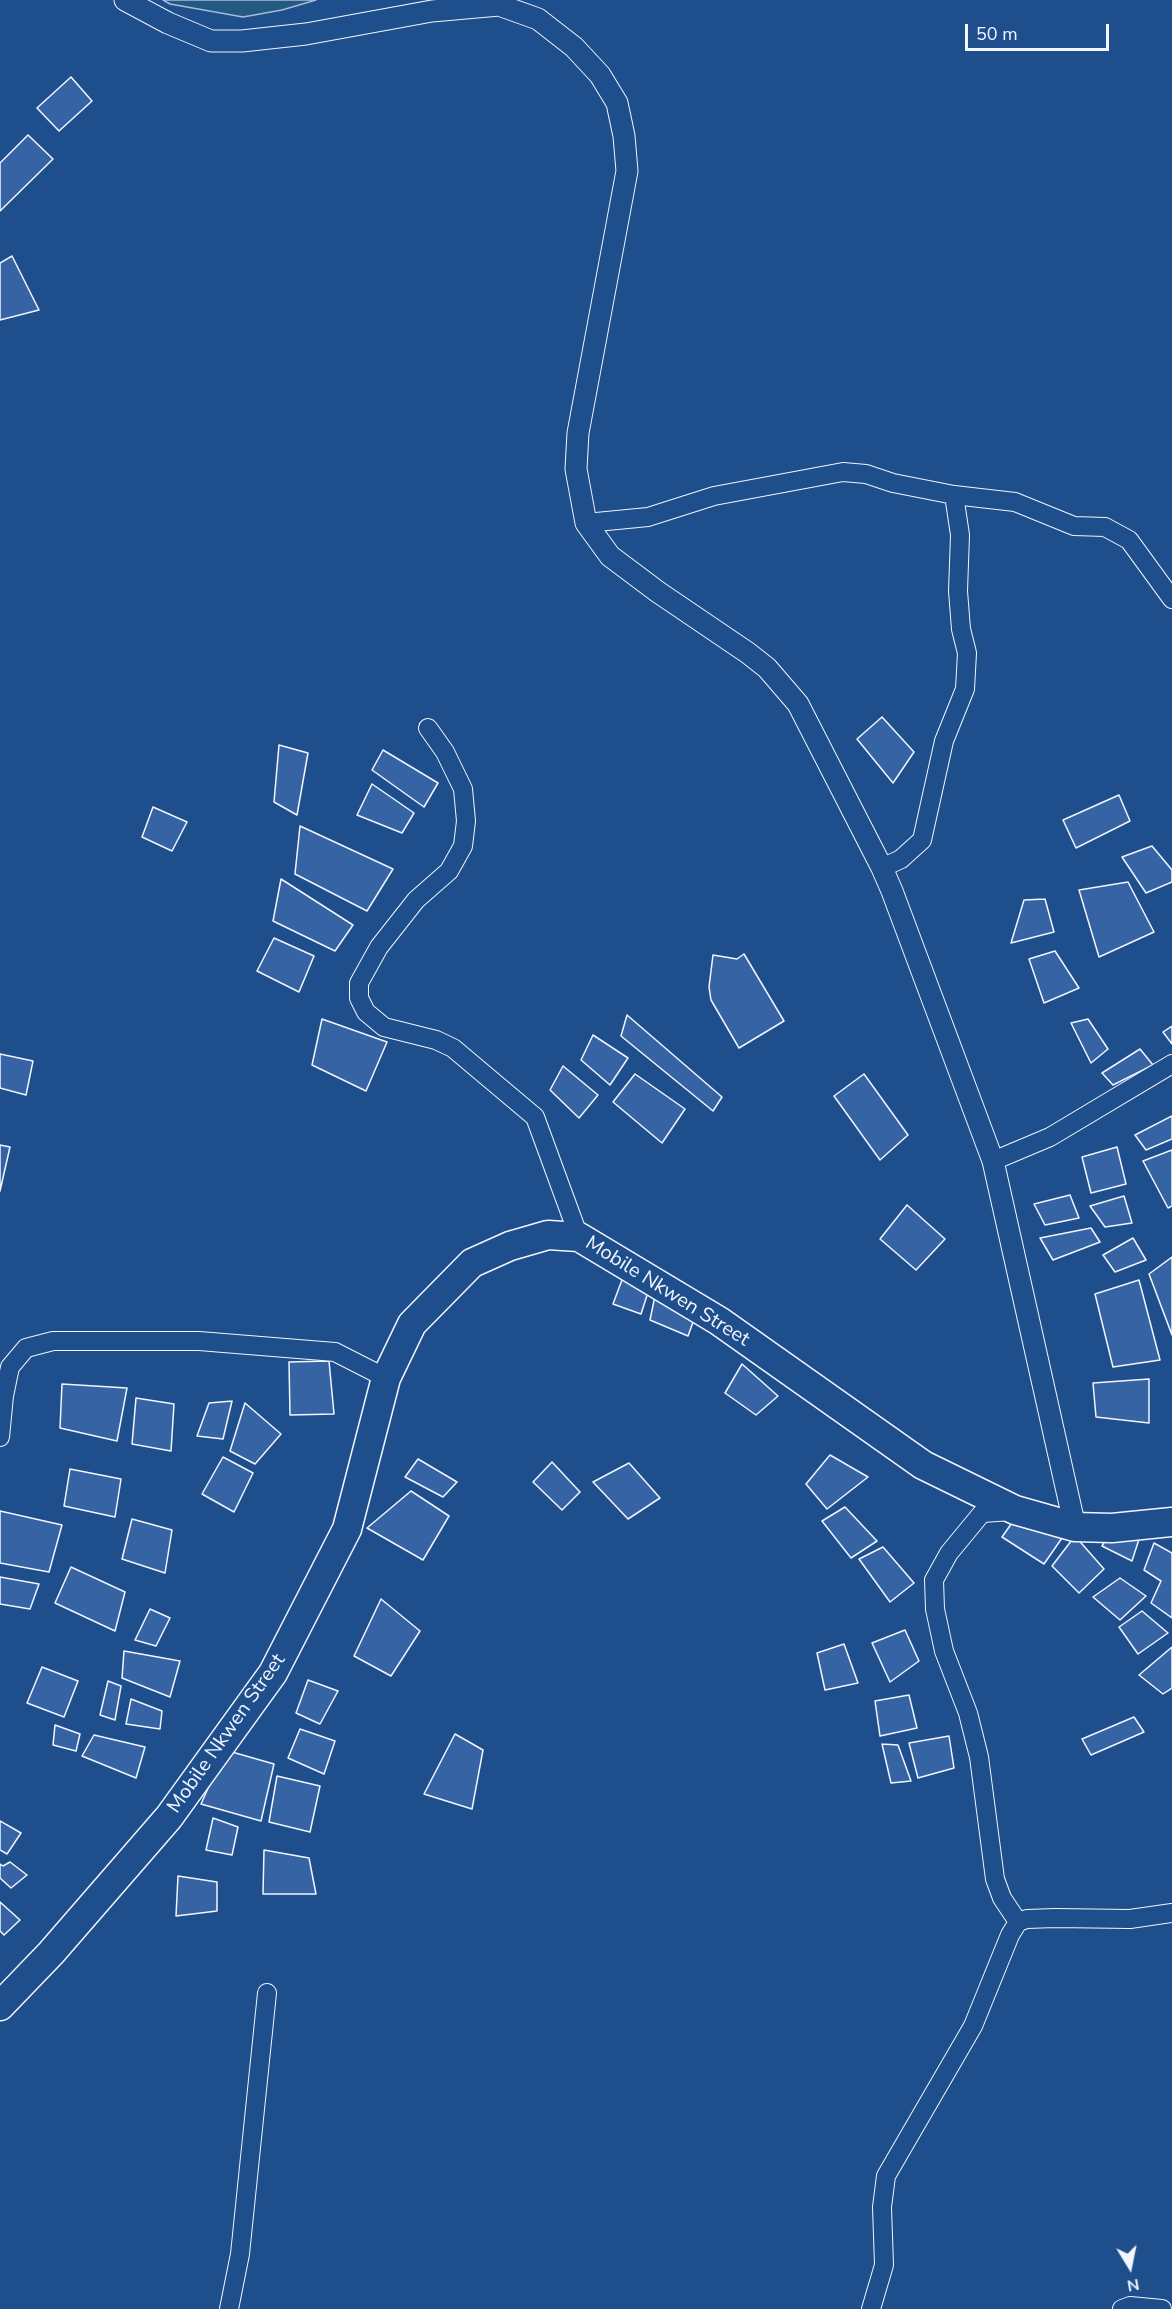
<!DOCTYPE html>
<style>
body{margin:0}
#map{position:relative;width:1172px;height:2309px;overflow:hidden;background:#1f4e8c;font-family:"Nunito Sans",sans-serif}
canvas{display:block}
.north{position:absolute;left:1100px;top:2237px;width:60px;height:60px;-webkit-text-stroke:4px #1f4e8c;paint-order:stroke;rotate:170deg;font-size:16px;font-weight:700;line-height:24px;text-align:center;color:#f2f6ff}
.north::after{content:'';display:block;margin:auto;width:21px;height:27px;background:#f2f6ff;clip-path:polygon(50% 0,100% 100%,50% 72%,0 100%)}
.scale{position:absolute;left:965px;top:24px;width:144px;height:27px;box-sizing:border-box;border:3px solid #f2f6ff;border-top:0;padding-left:8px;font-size:18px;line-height:21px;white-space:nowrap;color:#f2f6ff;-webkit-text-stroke:4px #1f4e8c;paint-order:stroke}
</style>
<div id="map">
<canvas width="1172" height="2309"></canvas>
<div class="north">N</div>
<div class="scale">50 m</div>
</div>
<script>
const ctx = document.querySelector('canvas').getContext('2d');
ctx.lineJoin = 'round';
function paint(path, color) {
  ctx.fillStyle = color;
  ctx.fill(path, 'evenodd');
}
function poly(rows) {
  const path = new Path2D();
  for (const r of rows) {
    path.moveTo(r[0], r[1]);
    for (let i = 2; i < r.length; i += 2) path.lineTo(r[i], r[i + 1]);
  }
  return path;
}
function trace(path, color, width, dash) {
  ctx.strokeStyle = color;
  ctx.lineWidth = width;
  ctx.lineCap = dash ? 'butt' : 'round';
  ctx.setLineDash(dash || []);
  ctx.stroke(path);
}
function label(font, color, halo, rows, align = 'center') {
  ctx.font = font + ' "Nunito Sans",sans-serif';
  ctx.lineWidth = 4.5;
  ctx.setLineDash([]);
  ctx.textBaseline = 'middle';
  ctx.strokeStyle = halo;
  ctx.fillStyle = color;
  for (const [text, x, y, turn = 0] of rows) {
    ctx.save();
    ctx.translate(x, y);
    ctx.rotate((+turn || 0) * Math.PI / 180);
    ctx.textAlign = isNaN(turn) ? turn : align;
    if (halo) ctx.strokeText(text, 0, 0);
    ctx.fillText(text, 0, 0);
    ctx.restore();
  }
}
const green = poly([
 [163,0,316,0,282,10,243,17,170,4,163,0]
]);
paint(green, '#245a82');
trace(green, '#a8bbd7', 1.5);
const building = poly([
 [71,77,92,101,59,131,37,108,71,77],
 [28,135,53,159,0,211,0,163,28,135],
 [12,256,39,310,0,320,0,263,12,256],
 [882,717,914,752,893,783,857,739,882,717],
 [279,745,308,753,297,815,274,802,279,745],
 [383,750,438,783,424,807,372,770,383,750],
 [372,784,414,813,402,833,357,815,372,784],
 [1119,795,1130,821,1076,848,1063,820,1119,795],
 [153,807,187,822,172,851,142,837,153,807],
 [300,826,393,869,367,911,295,874,300,826],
 [1152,846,1172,870,1172,882,1146,893,1122,857,1152,846],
 [281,879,353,925,335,951,273,921,281,879],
 [1128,882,1154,932,1099,957,1079,890,1128,882],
 [1045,899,1054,932,1011,943,1024,900,1045,899],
 [274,938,314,956,299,992,257,971,274,938],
 [1055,951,1079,988,1044,1003,1029,959,1055,951],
 [744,954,784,1021,739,1048,711,1000,709,987,713,955,737,959,744,954],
 [627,1015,722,1097,713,1111,621,1036,627,1015],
 [322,1019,387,1042,366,1091,312,1065,322,1019],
 [1088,1019,1108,1049,1091,1063,1071,1023,1088,1019],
 [1172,1026,1172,1044,1163,1032,1172,1026],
 [593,1035,628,1058,610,1085,581,1060,593,1035],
 [1140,1049,1153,1065,1113,1085,1102,1073,1140,1049],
 [0,1054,33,1061,26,1095,0,1088,0,1054],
 [563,1066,598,1095,579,1118,550,1090,563,1066],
 [635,1074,685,1109,662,1143,613,1102,635,1074],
 [864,1074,908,1135,880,1160,834,1096,864,1074],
 [1172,1116,1172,1139,1146,1150,1135,1135,1172,1116],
 [0,1145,10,1147,0,1191,0,1145],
 [1117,1147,1126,1184,1091,1193,1082,1157,1117,1147],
 [1172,1150,1172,1206,1168,1208,1143,1161,1172,1150],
 [1070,1195,1079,1218,1045,1225,1034,1204,1070,1195],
 [1124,1196,1132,1223,1105,1227,1090,1206,1124,1196],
 [907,1205,945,1239,916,1270,880,1239,907,1205],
 [1091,1228,1100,1242,1053,1260,1040,1238,1091,1228],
 [1133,1238,1146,1260,1115,1272,1103,1255,1133,1238],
 [1172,1257,1172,1335,1149,1274,1172,1257],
 [626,1269,653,1277,641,1314,613,1304,626,1269],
 [1139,1280,1160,1360,1113,1367,1095,1294,1139,1280],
 [657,1286,701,1300,688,1336,650,1320,657,1286],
 [329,1361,334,1414,290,1415,289,1362,329,1361],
 [742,1364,778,1396,756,1415,725,1393,742,1364],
 [1149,1379,1149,1423,1096,1417,1093,1383,1149,1379],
 [62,1384,127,1388,117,1441,60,1428,62,1384],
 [136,1398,174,1404,171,1451,132,1444,136,1398],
 [232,1401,223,1439,197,1436,209,1403,232,1401],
 [245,1403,281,1434,255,1464,230,1451,245,1403],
 [830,1455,868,1477,827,1509,806,1484,830,1455],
 [223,1457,253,1473,234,1512,202,1494,223,1457],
 [418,1459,457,1482,443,1497,405,1477,418,1459],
 [552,1462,580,1492,562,1510,533,1482,552,1462],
 [629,1463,660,1498,628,1519,593,1482,629,1463],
 [70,1469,121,1479,115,1517,64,1506,70,1469],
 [411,1491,449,1516,423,1560,367,1528,411,1491],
 [845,1507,877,1541,851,1558,822,1521,845,1507],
 [1021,1510,1062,1538,1044,1564,1002,1537,1021,1510],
 [0,1511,62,1525,49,1572,0,1563,0,1511],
 [132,1519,172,1530,165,1573,122,1559,132,1519],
 [1115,1524,1140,1536,1132,1561,1102,1546,1115,1524],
 [1075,1536,1104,1569,1079,1593,1052,1566,1075,1536],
 [1154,1543,1172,1553,1172,1618,1151,1603,1161,1581,1144,1570,1154,1543],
 [883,1547,914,1583,890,1602,859,1559,883,1547],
 [71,1567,125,1592,115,1631,55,1603,71,1567],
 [0,1577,39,1584,30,1609,0,1604,0,1577],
 [1120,1578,1146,1596,1120,1620,1093,1597,1120,1578],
 [381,1599,420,1631,391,1676,354,1656,381,1599],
 [150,1609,170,1618,156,1646,135,1640,150,1609],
 [1142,1611,1168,1633,1138,1654,1119,1627,1142,1611],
 [905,1630,919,1661,890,1682,872,1643,905,1630],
 [844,1644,858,1683,825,1690,817,1653,844,1644],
 [1172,1647,1172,1688,1163,1694,1139,1675,1172,1647],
 [124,1651,180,1661,170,1697,122,1678,124,1651],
 [42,1667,78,1681,64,1717,27,1703,42,1667],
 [308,1680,338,1691,320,1724,296,1713,308,1680],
 [108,1681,121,1686,115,1720,100,1715,108,1681],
 [909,1695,917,1728,880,1736,875,1701,909,1695],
 [131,1699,162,1711,160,1729,126,1724,131,1699],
 [1134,1717,1144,1732,1091,1755,1082,1739,1134,1717],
 [55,1725,80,1734,76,1751,53,1745,55,1725],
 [300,1729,335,1741,324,1774,288,1758,300,1729],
 [455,1734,483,1750,472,1809,424,1794,455,1734],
 [94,1735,145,1747,136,1778,82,1756,94,1735],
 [949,1736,954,1768,918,1778,909,1743,949,1736],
 [882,1744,898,1745,911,1781,891,1783,882,1744],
 [225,1750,274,1764,261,1821,201,1804,225,1750],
 [277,1776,320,1786,310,1832,269,1822,277,1776],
 [213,1818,238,1827,232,1855,206,1850,213,1818],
 [0,1821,21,1833,7,1854,0,1850,0,1821],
 [264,1850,309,1858,316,1894,263,1894,264,1850],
 [10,1862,27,1875,11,1888,0,1878,0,1864,3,1866,10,1862],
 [178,1876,217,1882,217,1911,176,1916,178,1876],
 [0,1902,20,1920,4,1935,0,1931,0,1902]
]);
paint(building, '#3563a3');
trace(building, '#f2f6ff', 1.5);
const minor = poly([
 [586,523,648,517,714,496,843,472,866,474,893,483,954,495,1015,502,1074,526,1105,527,1129,540,1172,599],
 [428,728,445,752,463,789,466,821,463,846,449,871,416,900,379,947,359,983,359,998,366,1012,384,1027,436,1040,453,1048,535,1117,579,1237],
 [882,868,901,859,922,840,944,741,965,689,967,653,961,629,958,591,960,535,954,495],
 [993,1161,1050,1137,1172,1064],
 [0,1437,4,1396,10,1367,26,1348,53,1341,199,1341,335,1352,386,1378],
 [1012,1511,982,1513,949,1553,934,1580,935,1609,944,1651,968,1713,979,1757,995,1879,1002,1898,1018,1922],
 [229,2309,240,2254,267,1993],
 [871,2309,884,2265,882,2207,886,2176,973,2026,1010,1935,1018,1922,1027,1919,1055,1918,1130,1919,1172,1913],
 [1122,2309,1130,2306,1162,2309]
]);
const tertiary = poly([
 [125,0,168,23,211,41,242,41,306,34,432,11,499,5,538,19,574,47,600,75,617,103,624,136,627,171,578,433,576,469,586,523,610,556,658,592,748,653,767,668,798,704,882,868,892,891,993,1161,1075,1527]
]);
const trunk = poly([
 [0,2006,51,1953,169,1817,273,1673,347,1529,386,1378,412,1324,472,1263,510,1246,548,1235,579,1237,719,1321,923,1465,1015,1510,1075,1527,1112,1528,1172,1522]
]);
trace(minor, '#f2f6ff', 20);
trace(tertiary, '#f2f6ff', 23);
trace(trunk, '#f2f6ff', 31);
trace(minor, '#1f4e8c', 18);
trace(tertiary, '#1f4e8c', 21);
trace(trunk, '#1f4e8c', 28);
label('20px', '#f2f6ff', '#1f4e8c', [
 ["Mobile Nkwen Street",667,1292,32],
 ["Mobile Nkwen Street",227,1734,-55]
]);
</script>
